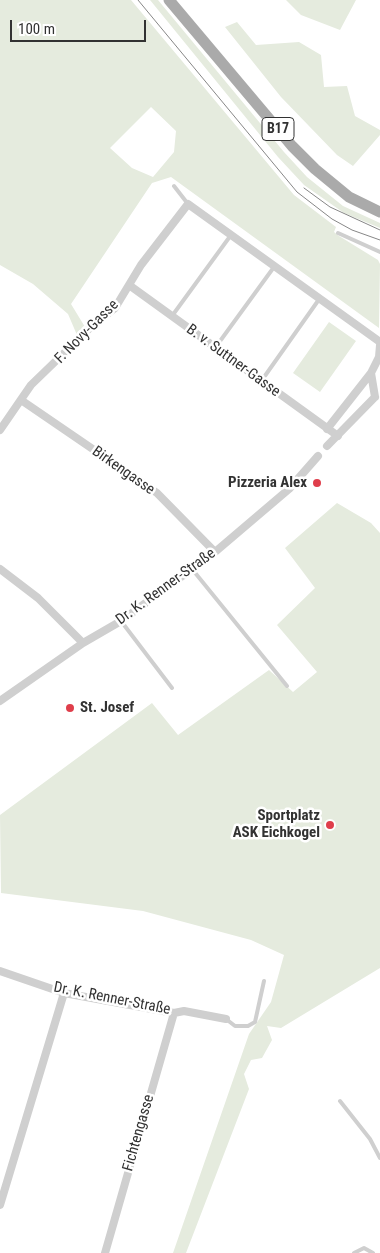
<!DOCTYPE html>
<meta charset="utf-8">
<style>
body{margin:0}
#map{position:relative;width:380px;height:1253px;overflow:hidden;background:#fff;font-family:"Roboto Condensed",sans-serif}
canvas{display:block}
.scale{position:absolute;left:10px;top:20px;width:136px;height:22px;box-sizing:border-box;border:2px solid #323232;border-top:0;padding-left:6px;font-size:15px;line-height:18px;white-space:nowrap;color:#323232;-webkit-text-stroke:4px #fff;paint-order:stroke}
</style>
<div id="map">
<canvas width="380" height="1253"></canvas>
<div class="scale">100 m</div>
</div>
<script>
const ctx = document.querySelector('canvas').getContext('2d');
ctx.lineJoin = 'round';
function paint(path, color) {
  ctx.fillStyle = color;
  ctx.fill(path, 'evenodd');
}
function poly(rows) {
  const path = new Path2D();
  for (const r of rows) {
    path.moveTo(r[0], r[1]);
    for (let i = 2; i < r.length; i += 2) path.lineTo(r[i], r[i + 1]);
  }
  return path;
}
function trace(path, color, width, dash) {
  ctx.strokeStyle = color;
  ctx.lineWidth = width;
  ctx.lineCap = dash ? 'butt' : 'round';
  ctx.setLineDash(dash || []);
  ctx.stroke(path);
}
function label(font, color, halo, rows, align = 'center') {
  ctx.font = font + ' "Roboto Condensed",sans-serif';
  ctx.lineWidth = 5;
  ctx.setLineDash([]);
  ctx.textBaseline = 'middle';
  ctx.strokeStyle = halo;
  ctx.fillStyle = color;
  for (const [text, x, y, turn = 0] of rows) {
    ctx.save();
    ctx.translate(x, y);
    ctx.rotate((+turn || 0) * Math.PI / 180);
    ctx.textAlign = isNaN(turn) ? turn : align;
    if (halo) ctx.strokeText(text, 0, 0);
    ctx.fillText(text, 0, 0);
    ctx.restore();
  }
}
paint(poly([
 [0,0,131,0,294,195,336,227,334,232,339,236,378,260,380,264,379,328,171,177,152,183,71,304,85,327,77,335,68,314,33,284,0,265],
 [151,107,176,131,174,152,153,177,132,168,110,148],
 [150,0,158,0,284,152,307,177,343,206,380,223,380,228,344,213,304,185,278,157],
 [286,0,356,0,340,30,301,15],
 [237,22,256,45,299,42,321,55,324,87,347,86,355,116,380,130,380,135,353,166,337,155,281,97,225,27],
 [329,322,356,341,320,392,293,373],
 [337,503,371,523,380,533,380,968,281,1028,267,1026,272,1040,262,1058,251,1060,244,1074,249,1089,186,1253,173,1253,249,1034,271,1002,284,955,251,940,143,911,1,893,0,815,152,703,178,735,269,670,293,692,317,672,277,625,315,588,285,548]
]), '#e5ebde');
trace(poly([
 [174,186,188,204],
 [338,233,380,252],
 [172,316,231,235],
 [215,348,274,267],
 [262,380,320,298],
 [192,569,287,686],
 [121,621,172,688],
 [226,1019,235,1026,248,1026,255,1022,264,981],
 [340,1101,370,1139,380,1158],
 [354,1253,364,1248,373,1253]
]), '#cfcfcf', 4);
trace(poly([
 [129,285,338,436],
 [375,397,371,373,379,357,380,345],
 [21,400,157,493,215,552],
 [327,429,371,373],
 [0,430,31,385,93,325,115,308,141,265,188,204,380,342],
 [327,446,375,397],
 [0,569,38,598,83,643],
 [0,701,83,643,121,621,215,552,289,489,318,456],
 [0,971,64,993,174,1013,184,1011,226,1019],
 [0,1205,64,993],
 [105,1253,174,1013]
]), '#cfcfcf', 8);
trace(poly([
 [169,0,292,146,315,169,349,197,380,212]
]), '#aaa', 11);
trace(poly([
 [138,0,297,192,332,219,352,230,380,240],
 [304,188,330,207,380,230]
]), '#878787', 1);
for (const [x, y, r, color] of [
 [317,483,5,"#df3e4b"],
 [70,708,5,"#df3e4b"],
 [330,825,5,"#df3e4b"]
]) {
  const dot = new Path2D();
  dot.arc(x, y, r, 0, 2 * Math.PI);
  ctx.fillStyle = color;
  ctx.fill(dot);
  trace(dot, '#fff', 2);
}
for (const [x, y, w] of [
 [278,129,32]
]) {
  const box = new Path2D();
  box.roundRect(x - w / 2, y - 11.5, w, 23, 4);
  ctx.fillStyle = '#fff';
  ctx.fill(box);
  trace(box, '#323232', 1);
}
label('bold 14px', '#323232', null, [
 ["B17",278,129]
]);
label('15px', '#323232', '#fff', [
 ["F. Novy-Gasse",87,332,-45],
 ["B. v. Suttner-Gasse",233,361,36],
 ["Birkengasse",123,471,35],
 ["Dr. K. Renner-Straße",166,587,-36],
 ["Dr. K. Renner-Straße",112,999,11],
 ["Fichtengasse",139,1133,-74]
]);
label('bold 15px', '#323232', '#fff', [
 ["Pizzeria Alex",307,483],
 ["St. Josef",80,708,"left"],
 ["Sportplatz",320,816],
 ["ASK Eichkogel",320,833]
], 'right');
</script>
